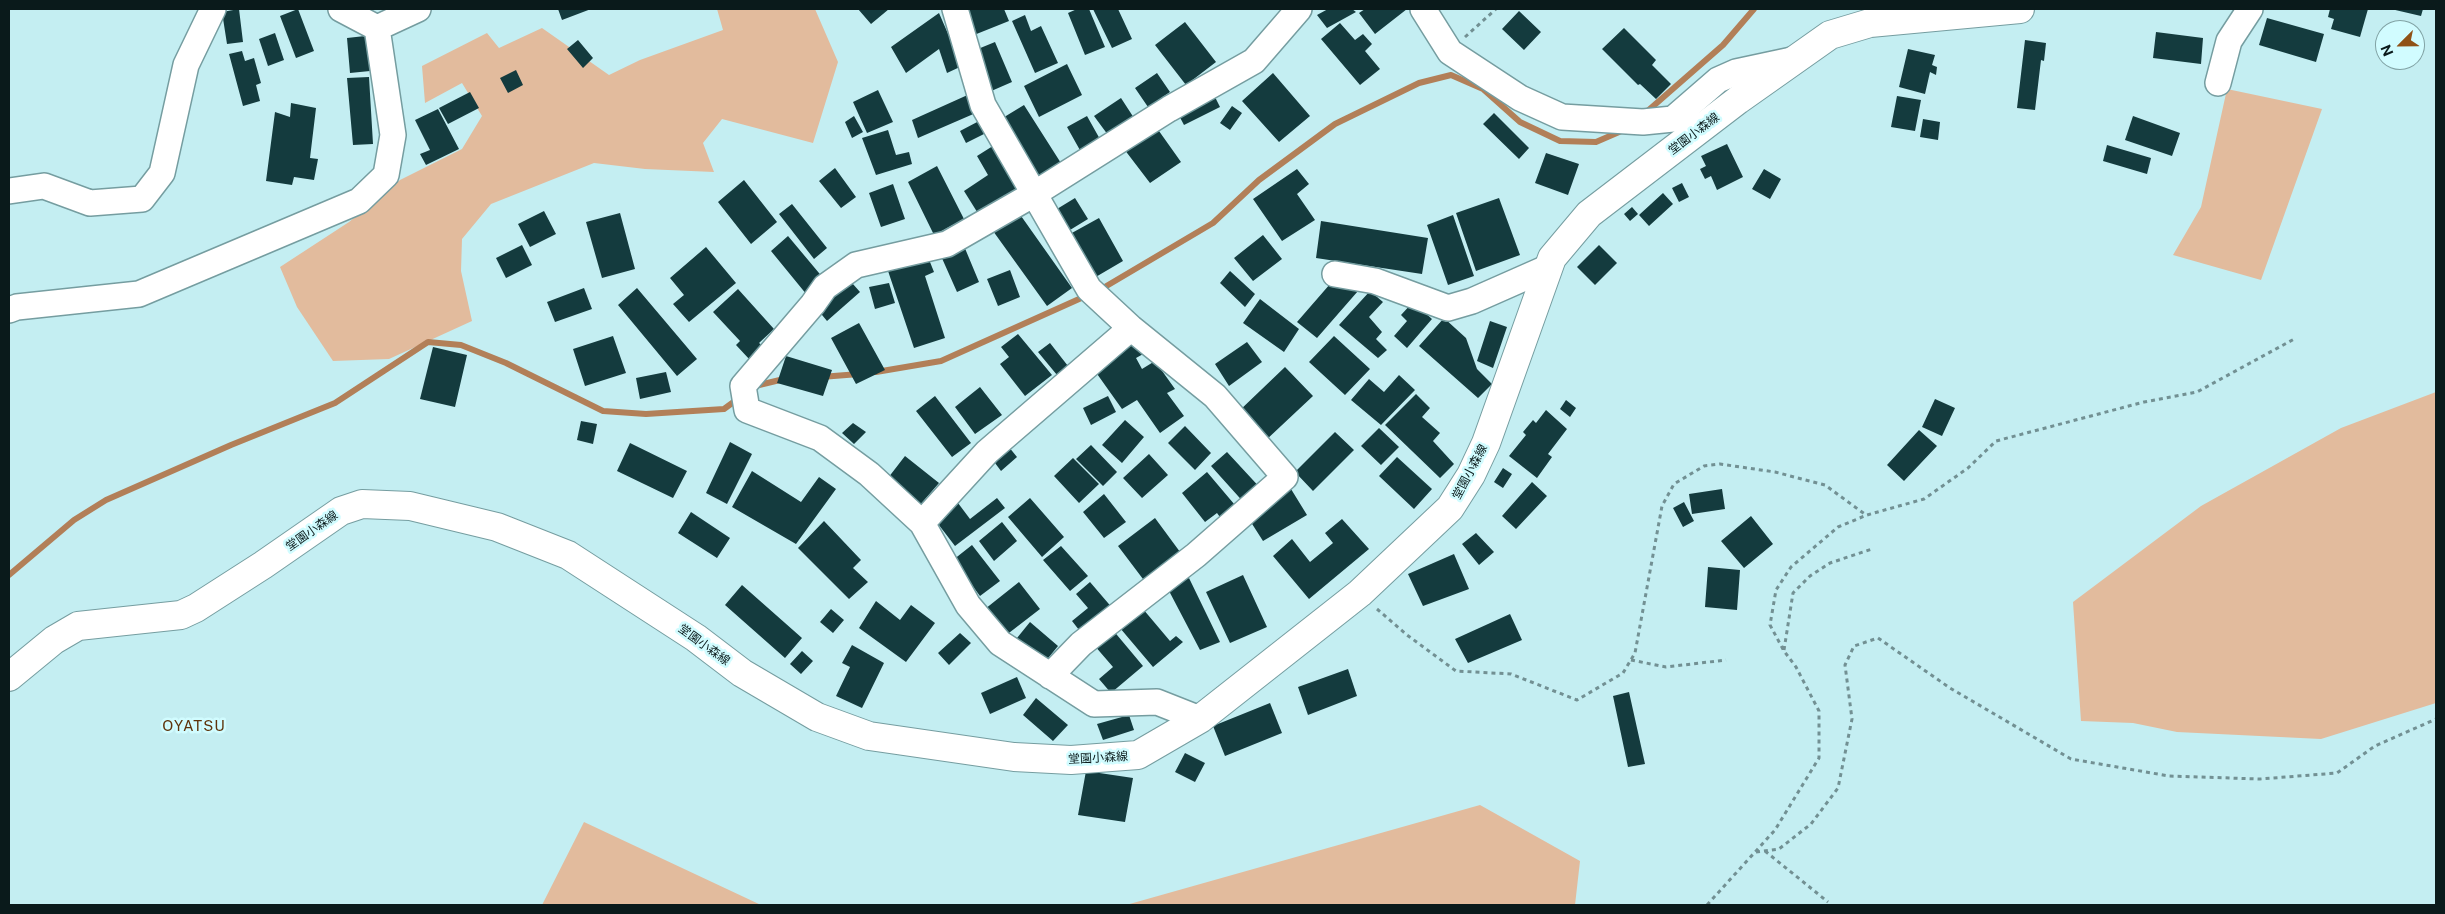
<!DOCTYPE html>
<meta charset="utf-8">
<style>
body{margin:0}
#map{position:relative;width:2445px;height:914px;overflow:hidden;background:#c4eef2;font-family:"Public Sans",sans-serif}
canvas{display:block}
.frame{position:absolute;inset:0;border:10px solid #0a1a1b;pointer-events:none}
.north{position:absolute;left:2375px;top:20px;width:50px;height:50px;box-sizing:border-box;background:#d1fcff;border:1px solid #81a2a4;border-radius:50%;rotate:247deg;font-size:14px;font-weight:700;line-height:20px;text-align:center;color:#0a1a1b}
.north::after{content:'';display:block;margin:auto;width:18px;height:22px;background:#905217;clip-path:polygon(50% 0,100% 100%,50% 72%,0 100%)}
</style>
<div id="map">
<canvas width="2445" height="914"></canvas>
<div class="frame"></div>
<div class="north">N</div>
</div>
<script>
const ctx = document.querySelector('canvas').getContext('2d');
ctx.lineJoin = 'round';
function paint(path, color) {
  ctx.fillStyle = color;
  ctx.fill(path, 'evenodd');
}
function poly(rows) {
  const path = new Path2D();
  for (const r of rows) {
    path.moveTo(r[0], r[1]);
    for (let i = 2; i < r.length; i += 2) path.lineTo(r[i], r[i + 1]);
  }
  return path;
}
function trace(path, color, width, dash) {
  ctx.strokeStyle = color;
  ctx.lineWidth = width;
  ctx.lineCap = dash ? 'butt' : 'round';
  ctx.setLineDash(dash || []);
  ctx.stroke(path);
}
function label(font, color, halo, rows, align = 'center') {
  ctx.font = font + ' "Public Sans","Noto Sans JP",sans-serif';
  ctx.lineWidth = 5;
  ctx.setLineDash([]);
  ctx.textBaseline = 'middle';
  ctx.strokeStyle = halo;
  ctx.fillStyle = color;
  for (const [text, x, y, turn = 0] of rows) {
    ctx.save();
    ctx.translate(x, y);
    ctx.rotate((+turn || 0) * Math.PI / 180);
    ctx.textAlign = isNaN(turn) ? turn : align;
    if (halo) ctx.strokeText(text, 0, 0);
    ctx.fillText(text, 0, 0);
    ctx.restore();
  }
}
paint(poly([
 [717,9,815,9,838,62,813,143,722,119,703,143,714,172,645,169,594,163,491,204,462,239,461,271,472,321,389,359,333,361,297,307,280,267,349,222,400,180,462,149,482,116,462,83,425,103,422,66,487,33,499,48,542,28,609,75,640,60,723,30],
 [2227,89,2322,109,2261,280,2173,255,2201,207],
 [2436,392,2436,703,2321,739,2177,732,2133,723,2081,721,2073,602,2201,506,2341,428],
 [1480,805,1580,861,1575,905,1126,905],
 [584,822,761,905,542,905]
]), '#e2bb9d');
trace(poly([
 [1643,115,1723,45,1754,9],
 [1098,291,1213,223,1259,180,1335,124,1419,83,1451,75,1483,89,1520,122,1560,141,1596,142,1626,129],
 [876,372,941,361,1088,295],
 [821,377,859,374],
 [755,386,784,379],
 [9,575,74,520,106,500,231,445,335,403,428,342,461,345,506,363,603,411,646,414,724,409,739,398]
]), '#b27f58', 6);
paint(poly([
 [239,9,243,42,227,44,222,12],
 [298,9,314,51,296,58,280,16],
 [558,9,591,9,562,20],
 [858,9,889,9,871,24],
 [959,9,1004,9,1009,21,969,37],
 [1077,9,1089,9,1105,47,1085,55,1068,13],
 [1093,9,1118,9,1132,39,1112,48],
 [1328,9,1352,9,1356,12,1327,28,1317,15],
 [1365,9,1407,9,1375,34,1359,13],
 [2330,9,2368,9,2360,37,2331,29,2334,19,2328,17],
 [2391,9,2423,9,2421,16],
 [1519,11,1541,32,1524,50,1502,29],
 [939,13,962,66,947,73,939,49,906,73,891,47],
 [1025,15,1031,31,1041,26,1058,63,1035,73,1012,21],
 [2267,18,2324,34,2316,62,2259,45],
 [1185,22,1216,62,1186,85,1155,45],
 [1340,23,1355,40,1363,34,1372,44,1365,51,1380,69,1360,85,1321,39],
 [1624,28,1656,60,1652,65,1671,84,1656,99,1640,84,1638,85,1602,49],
 [2156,32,2203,38,2201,64,2153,58],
 [275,33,284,60,268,66,259,39],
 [365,36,370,71,350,73,347,38],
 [578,40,593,58,583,68,567,49],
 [2025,40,2046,43,2044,61,2041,60,2035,110,2017,108],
 [995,42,1012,82,989,92,973,51],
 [1908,49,1935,55,1932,65,1937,67,1936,75,1930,72,1925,94,1899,87],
 [242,51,245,61,254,58,261,83,256,85,260,101,243,106,229,54],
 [1067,64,1082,95,1039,117,1024,86],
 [516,70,523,85,508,93,500,78],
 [1157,73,1170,92,1148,107,1135,88],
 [1273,73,1310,116,1279,142,1242,101],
 [369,77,373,144,353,145,347,78],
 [1211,89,1220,107,1184,125,1175,108],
 [878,90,893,122,867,133,853,102],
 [470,92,479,108,448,124,439,108],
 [972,93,978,112,918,138,912,120],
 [1897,96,1921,100,1915,131,1891,127],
 [1121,98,1134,118,1108,135,1094,116],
 [291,103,316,108,310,158,318,159,314,180,294,177,292,185,266,181,275,112,290,117],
 [1024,105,1066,171,1043,185,1001,119],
 [1232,106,1242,113,1230,130,1220,123],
 [438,109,459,149,426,165,420,154,430,150,415,120],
 [1494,113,1529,148,1519,159,1483,124],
 [854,116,863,132,852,138,845,122],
 [1087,116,1101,141,1081,152,1067,127],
 [2133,116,2180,133,2172,156,2125,140],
 [1923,119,1940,122,1938,140,1920,137],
 [981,120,988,132,966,143,960,131],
 [1154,124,1181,162,1150,183,1121,145],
 [888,130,896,155,909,152,912,164,876,175,862,138],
 [996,144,1023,187,979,215,964,191,988,175,977,156],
 [1727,144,1743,177,1717,190,1711,176,1705,179,1700,169,1706,166,1701,156],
 [2107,145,2151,158,2147,174,2103,161],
 [1546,153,1579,164,1568,195,1535,183],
 [937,166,964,219,934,235,908,182],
 [835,168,856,197,841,208,819,181],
 [1297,169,1309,184,1297,194,1315,220,1282,241,1253,199],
 [1764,169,1781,179,1770,199,1752,189],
 [744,180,777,222,751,244,718,202],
 [1682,183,1689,197,1679,202,1672,188],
 [893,184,905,219,881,227,869,193],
 [1663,193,1673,204,1649,226,1639,215],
 [1075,198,1088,219,1070,230,1057,209],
 [1499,198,1520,255,1476,271,1456,213],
 [792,204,827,248,814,259,779,214],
 [1014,206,1072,288,1047,306,988,224],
 [1632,207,1638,214,1630,221,1624,214],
 [544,211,556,234,530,247,518,224],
 [620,213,635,269,602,278,586,222],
 [1453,215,1474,276,1448,285,1427,225],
 [1099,218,1123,261,1094,278,1070,234],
 [1321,221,1428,238,1422,274,1316,258],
 [1263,235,1282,259,1253,281,1234,258],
 [788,236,824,279,807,295,771,251],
 [522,245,532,265,506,278,496,258],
 [1599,245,1617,263,1595,285,1577,267],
 [964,246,979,282,957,292,941,256],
 [706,247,736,283,689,322,673,304,684,295,670,278],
 [926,252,934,272,925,276,945,338,914,348,886,265],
 [1010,270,1020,297,998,306,987,279],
 [1230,271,1255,294,1245,307,1220,283],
 [845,275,860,292,827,321,813,304],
 [1337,276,1358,291,1317,338,1297,322],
 [889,283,895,303,875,309,869,287],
 [584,288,592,309,555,322,547,302],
 [637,288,697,359,677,376,618,305],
 [738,289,774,329,759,343,764,347,750,360,736,345,740,341,713,312],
 [1370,291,1383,302,1369,317,1382,332,1376,339,1387,350,1378,358,1339,325],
 [1260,299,1299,329,1284,352,1243,323],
 [1413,302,1432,319,1407,348,1394,336,1407,321,1401,315],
 [1444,318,1466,338,1477,369,1492,384,1478,398,1419,346],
 [1490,321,1507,327,1493,368,1477,361],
 [859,323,885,370,856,384,831,338],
 [1018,334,1052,375,1025,396,1000,364,1009,357,1001,347],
 [1134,334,1145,353,1136,358,1142,369,1155,361,1175,389,1167,393,1184,416,1160,433,1137,400,1122,409,1090,364],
 [613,336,626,373,585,386,573,349],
 [1334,336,1370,369,1345,395,1309,362],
 [1247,342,1262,362,1229,386,1215,364],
 [1050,343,1068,366,1057,375,1038,352],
 [433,347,467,355,455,407,420,399],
 [786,356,832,370,823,396,777,383],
 [1285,367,1313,396,1265,441,1238,412],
 [666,372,671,392,640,399,636,378],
 [1399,375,1415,390,1381,425,1351,400,1369,379,1384,392],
 [980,387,1002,415,975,434,955,407],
 [1416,394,1430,408,1422,417,1440,433,1433,441,1454,464,1440,478,1385,425],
 [935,396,971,443,952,457,916,411],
 [1108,396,1116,412,1091,425,1083,408],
 [1935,399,1955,408,1942,436,1922,427],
 [1566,400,1576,408,1570,417,1560,409],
 [1546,410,1567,429,1548,454,1552,457,1537,478,1509,456,1526,435,1523,432,1533,420,1536,423],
 [1125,420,1144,437,1122,463,1102,445],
 [581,421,597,424,593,444,577,440],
 [853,423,866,432,854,444,842,433],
 [1185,426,1211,453,1195,470,1168,443],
 [1379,428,1399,447,1381,465,1361,446],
 [1919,430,1937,446,1904,481,1887,465],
 [1335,432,1354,450,1313,491,1295,472],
 [1004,441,1017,457,1001,471,989,455],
 [730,442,752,454,727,504,706,493],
 [630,443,687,471,673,498,617,471],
 [1091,445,1117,472,1103,486,1076,459],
 [1227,452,1264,492,1247,506,1211,466],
 [1149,454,1168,475,1142,498,1123,478],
 [905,456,939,483,920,505,888,478],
 [1397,457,1432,489,1414,509,1379,476],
 [1073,458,1099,484,1079,503,1054,476],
 [1503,468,1512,474,1503,488,1494,482],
 [752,471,801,502,819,477,836,489,796,544,732,507],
 [1207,472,1240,511,1225,524,1217,513,1205,522,1182,493],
 [1532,482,1547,496,1516,529,1502,516],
 [1291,489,1307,515,1263,541,1247,516],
 [1722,489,1725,509,1692,514,1689,494],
 [1104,494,1126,522,1104,538,1083,512],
 [997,498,1005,508,955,546,932,516,955,499,970,519],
 [1030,498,1064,537,1042,557,1008,517],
 [1684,502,1694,521,1683,527,1673,508],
 [691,512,730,538,717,558,678,533],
 [1751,516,1773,544,1744,568,1721,541],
 [1155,518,1183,556,1146,583,1118,546],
 [1342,519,1369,549,1309,599,1273,556,1292,539,1310,562,1333,543,1325,533],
 [824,521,861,560,853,568,868,582,849,599,798,548],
 [1002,522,1017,541,994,561,979,541],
 [1476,533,1494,552,1479,565,1462,544],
 [972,545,1000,581,980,596,953,560],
 [1061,546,1088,576,1070,591,1043,560],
 [1454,554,1469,589,1423,606,1408,574],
 [1708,567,1740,570,1737,610,1705,607],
 [1243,575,1267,627,1230,643,1206,592],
 [1189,578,1220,642,1200,650,1168,589],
 [1019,582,1040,609,1005,636,985,609],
 [1090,582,1114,610,1083,635,1072,621,1088,608,1076,594],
 [742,585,802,638,785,658,725,605],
 [876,601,900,620,911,605,935,623,906,662,859,628],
 [831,609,844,620,833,633,820,622],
 [1143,609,1170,641,1176,636,1183,642,1153,667,1120,628],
 [1510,614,1522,640,1468,663,1455,639],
 [1030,622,1058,646,1045,662,1017,638],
 [1112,629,1143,666,1111,693,1099,679,1113,667,1094,645],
 [960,633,971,643,949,665,938,653],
 [852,645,884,663,862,708,836,696,850,667,842,663],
 [802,651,813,661,801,674,790,664],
 [1348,669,1357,696,1308,715,1298,687],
 [1017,677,1026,698,990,714,981,693],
 [1629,692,1645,764,1628,767,1613,696],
 [1036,698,1068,725,1053,741,1023,715],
 [1270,703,1282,733,1225,756,1213,726],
 [1129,715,1134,730,1103,740,1097,724],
 [1185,753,1205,763,1195,782,1175,772],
 [1086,771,1133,778,1125,822,1078,815]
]), '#143b3e');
const minor = poly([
 [341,9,377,28],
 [955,9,983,105,1089,289,1131,328,1215,396,1285,477,1196,555,1081,644,1050,676],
 [1423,9,1450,52,1520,98,1562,117,1643,122,1673,119,1718,80,1736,72,1792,60],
 [377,28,418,9],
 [2218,83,2229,41,2250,9],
 [9,191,44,186,90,203,142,199,162,173,186,65,213,9],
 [1335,274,1375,281,1448,308,1472,301,1549,267],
 [9,310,17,307,139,294,359,201,386,175,393,135,377,28],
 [922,523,987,452,1131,328],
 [1200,719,1157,702,1094,704,1000,643,968,605,922,523,869,474,820,438,747,410,743,386,813,304,825,287,856,265,947,244,1034,194,1169,109,1254,61,1299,9]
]);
const major = poly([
 [9,677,54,640,78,626,181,615,196,608,263,565,341,511,362,504,410,506,497,527,568,555,696,638,742,673,817,717,869,736,1014,757,1071,760,1138,755,1200,719,1360,593,1450,508,1471,475,1486,443,1552,258,1589,214,1738,100,1830,35,1870,23,2020,9]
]);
trace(minor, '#759da0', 28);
trace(major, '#759da0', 30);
trace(poly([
 [1465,37,1496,9],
 [1377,609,1407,635,1456,671,1511,674,1577,700,1623,673,1635,653,1662,506,1674,484,1704,466,1720,464,1775,472,1825,485,1866,515],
 [1784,650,1793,593,1810,576,1830,563,1872,549],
 [1631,660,1666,667,1726,660],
 [1765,851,1828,902],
 [1756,852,1779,849,1811,824,1838,788,1852,719,1845,665,1854,646,1878,638,1950,688,2071,759,2169,776,2260,779,2337,773,2375,746,2436,719],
 [1707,905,1775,830,1819,758,1819,711,1796,667,1784,651,1770,625,1776,590,1791,567,1838,527,1867,515,1924,499,1968,468,1996,441,2144,402,2197,392,2296,338]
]), '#729093', 3, [4, 4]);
trace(minor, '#fff', 25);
trace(major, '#fff', 28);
label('12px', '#0a1a1b', '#d1fcff', [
 ["堂園小森線",1694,134,-37],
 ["堂園小森線",1470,472,-62],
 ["堂園小森線",312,531,-35],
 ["堂園小森線",704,645,36],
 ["堂園小森線",1098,758,-3]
]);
ctx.letterSpacing = '1px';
label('15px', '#5f340c', '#d1fcff', [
 ["OYATSU",194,726]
]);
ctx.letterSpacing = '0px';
</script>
